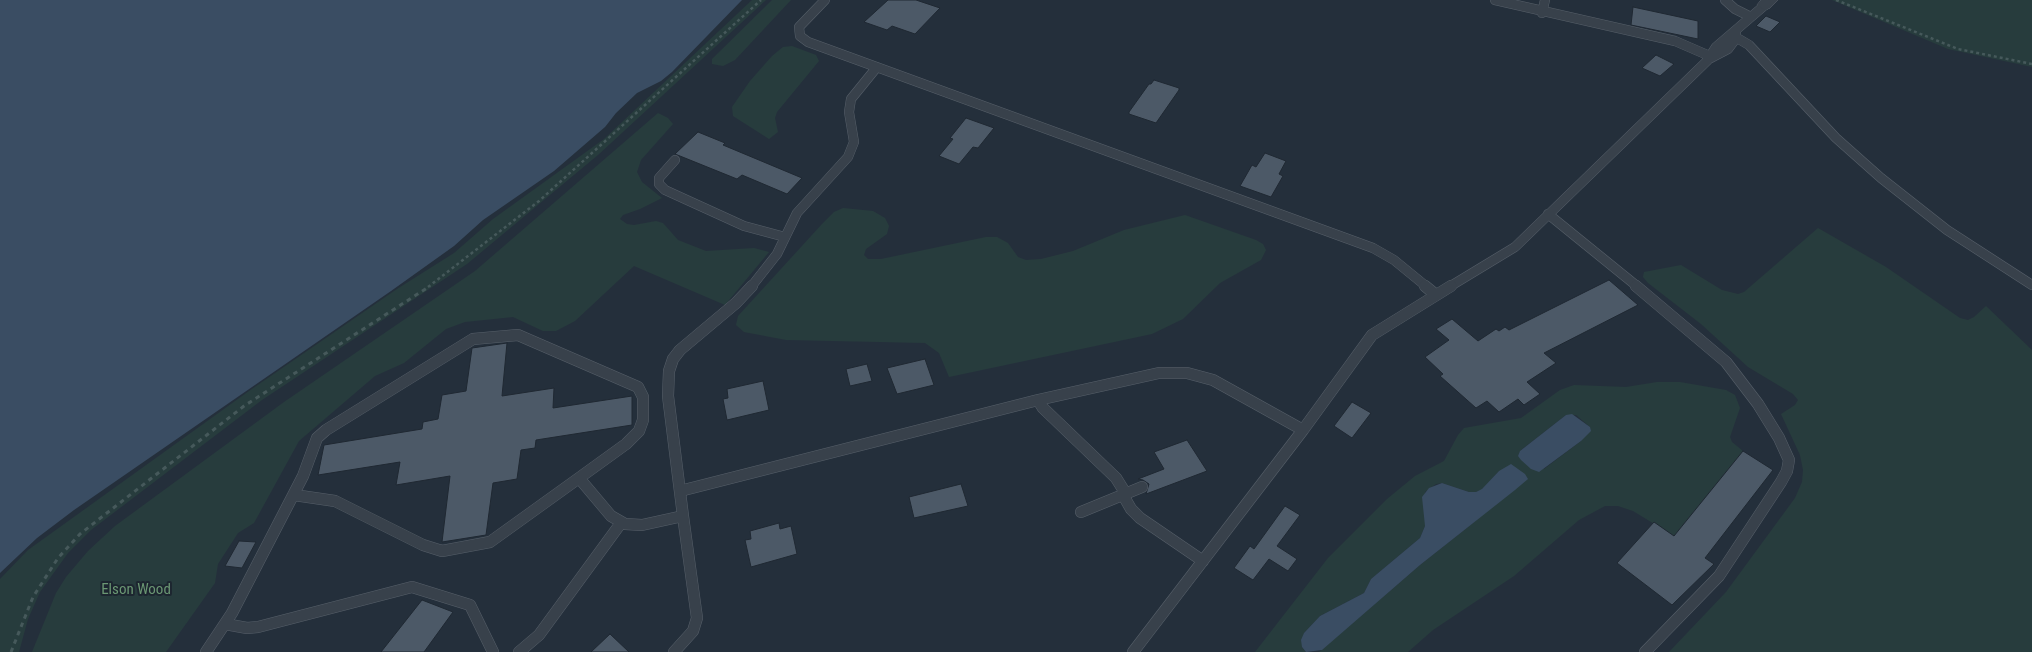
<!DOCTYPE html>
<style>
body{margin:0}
canvas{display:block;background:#242f3b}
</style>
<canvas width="2032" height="652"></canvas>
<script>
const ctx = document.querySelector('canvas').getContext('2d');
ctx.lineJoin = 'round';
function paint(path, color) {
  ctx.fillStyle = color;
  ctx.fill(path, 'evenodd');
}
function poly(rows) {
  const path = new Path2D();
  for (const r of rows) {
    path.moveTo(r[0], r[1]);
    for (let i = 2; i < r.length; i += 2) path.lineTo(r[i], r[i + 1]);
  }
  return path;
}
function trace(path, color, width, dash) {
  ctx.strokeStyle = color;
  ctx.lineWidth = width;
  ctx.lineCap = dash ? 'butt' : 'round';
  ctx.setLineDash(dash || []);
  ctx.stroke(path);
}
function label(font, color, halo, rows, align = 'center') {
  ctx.font = font + ' "Roboto Condensed",sans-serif';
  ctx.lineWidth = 4;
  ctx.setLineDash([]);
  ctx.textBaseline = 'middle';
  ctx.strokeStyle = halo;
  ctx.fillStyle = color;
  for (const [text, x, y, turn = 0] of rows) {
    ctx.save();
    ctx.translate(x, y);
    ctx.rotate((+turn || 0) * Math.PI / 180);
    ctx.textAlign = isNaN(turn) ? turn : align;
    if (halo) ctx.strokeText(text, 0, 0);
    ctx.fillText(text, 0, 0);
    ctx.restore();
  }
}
paint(poly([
 [752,0,766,0,598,155,467,264,262,400,91,530,68,553,40,592,28,619,19,652,0,652,0,579,28,550,249,391,397,289,454,253,493,219,604,139],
 [772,0,791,0,735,60,723,66,712,64,712,59],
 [1832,0,2032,0,2032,67,1948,49],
 [792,46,816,55,819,61,777,112,775,118,778,132,769,139,733,116,732,107,750,81,772,56,783,47],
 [658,113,668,118,673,124,641,160,637,172,642,182,662,198,640,209,623,215,620,219,627,224,634,225,656,221,663,223,678,240,706,251,754,248,769,252,725,305,634,266,575,321,556,331,543,331,513,317,465,322,446,329,404,363,375,376,299,441,254,523,238,533,218,564,215,583,166,652,32,652,56,593,66,577,88,551,115,526,284,402,475,271],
 [843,208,873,211,885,218,889,226,887,234,866,249,864,255,868,259,881,259,986,237,997,237,1008,243,1018,257,1026,260,1041,259,1073,251,1124,230,1185,215,1256,240,1263,244,1266,250,1261,260,1220,283,1183,319,1152,334,949,377,939,353,925,343,786,340,744,332,736,325,738,316,822,224,834,212],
 [1818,228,1886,267,1960,318,1968,320,1974,317,1986,306,2032,350,2032,652,1669,652,1726,592,1795,498,1802,482,1803,470,1800,455,1781,414,1795,405,1798,400,1793,394,1748,367,1701,324,1648,283,1643,277,1644,272,1681,265,1722,290,1738,294,1744,292],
 [1657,382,1680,382,1726,390,1735,395,1740,408,1730,437,1732,442,1743,451,1674,536,1633,511,1618,506,1605,506,1579,520,1514,576,1433,630,1408,652,1319,652,1420,565,1478,519,1499,471,1482,490,1476,492,1469,492,1442,483,1436,484,1425,492,1425,526,1420,538,1371,579,1364,593,1320,616,1304,633,1302,647,1306,652,1255,652,1328,558,1387,499,1415,476,1444,461,1458,435,1464,428,1521,418,1560,390,1574,385,1626,387],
 [1566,415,1576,415,1590,427,1581,441,1544,469,1518,456,1521,450]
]), '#273c3d');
paint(poly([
 [0,0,742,0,672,72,661,81,637,93,616,113,605,127,554,171,483,220,454,246,391,291,74,510,37,538,0,573],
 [1572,414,1590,427,1591,431,1581,441,1539,472,1531,469,1521,460,1518,456,1520,451,1566,415],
 [1511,464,1525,474,1528,479,1515,490,1420,565,1322,650,1306,652,1302,647,1301,640,1304,633,1320,616,1364,593,1371,579,1420,538,1425,526,1422,497,1429,488,1442,483,1469,492,1476,492,1482,489,1499,471]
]), '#3a4d63');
const building = poly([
 [888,0,916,0,940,8,915,34,892,26,887,30,864,22,888,0],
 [1633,7,1698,21,1698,39,1631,25,1633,7],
 [1766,16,1780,22,1770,32,1756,26,1766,16],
 [1656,55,1674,64,1660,76,1642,68,1656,55],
 [1154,80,1179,88,1179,90,1156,123,1129,114,1129,112,1149,84,1151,84,1154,80],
 [966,118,994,128,978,148,973,147,959,164,939,156,953,139,950,138,966,118],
 [698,132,725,143,723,145,802,178,787,194,742,175,737,179,675,154,698,132],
 [1265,153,1286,161,1279,174,1283,176,1271,197,1240,186,1252,165,1256,167,1265,153],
 [1609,280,1638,305,1544,353,1556,363,1527,382,1540,394,1524,405,1518,399,1499,412,1487,401,1476,408,1440,376,1443,374,1425,357,1449,340,1436,329,1452,319,1478,341,1496,329,1499,331,1505,327,1509,330,1609,280],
 [507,343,502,396,554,388,553,408,632,396,632,425,536,440,535,448,521,450,517,479,493,483,486,535,442,542,450,476,396,485,400,462,318,475,324,445,422,429,423,422,438,419,442,395,466,391,472,348,507,343],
 [925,359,934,385,897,394,887,368,925,359],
 [867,364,872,381,850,386,846,369,867,364],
 [763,381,769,410,727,420,723,399,728,398,727,389,763,381],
 [1352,402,1371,413,1352,438,1334,426,1352,402],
 [1187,440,1207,471,1146,494,1149,484,1143,480,1138,479,1164,469,1154,452,1187,440],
 [1743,451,1773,470,1705,558,1714,564,1672,605,1617,563,1654,522,1674,536,1743,451],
 [961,484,968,506,914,518,909,497,961,484],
 [1285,506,1300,515,1277,546,1297,559,1288,571,1269,559,1253,580,1234,568,1250,546,1254,549,1285,506],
 [779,523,780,529,791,526,797,554,751,567,745,540,751,539,750,531,779,523],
 [239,541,256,542,242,568,225,566,239,541],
 [422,600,453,612,424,652,381,652,422,600],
 [610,634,629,652,591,652,610,634]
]);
paint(building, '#4c5967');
trace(building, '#1f2832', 1);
const serviceFar1 = poly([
 [825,0,799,27,800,36,808,42,1373,248,1394,260,1427,287],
 [1495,0,1675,41,1712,57],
 [1725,0,1735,9,1751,17],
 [1542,13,1545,0],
 [1732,35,1749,45,1836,138,1881,178,1947,230,2032,285],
 [1707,60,1728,49,1734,41,1736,32],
 [675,160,659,178,659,184,665,190,744,226,785,237],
 [1548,214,1638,287],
 [751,287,777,254,797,213,848,157,854,142,849,112,851,99,877,67],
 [1449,287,1515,247,1707,61,1716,47,1765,5]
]);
const service = poly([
 [1425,286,1436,295],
 [1636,286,1726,362,1758,404,1779,438,1789,460,1787,471,1781,482,1719,576,1645,652],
 [1038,400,1043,408,1116,478,1126,494],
 [680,491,1038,400,1159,373,1187,373,1213,380,1303,430],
 [294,495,335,501,423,545,442,551,490,542,579,478],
 [1123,495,1131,509,1140,518,1203,561],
 [1081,512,1142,487],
 [225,624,247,628,258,627,412,587,470,605,493,652],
 [206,652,232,613,303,476,317,438,326,430,473,339,518,335,638,387,643,397,643,420,639,431,626,444,579,478,611,516,625,524,642,525,683,516,668,396,669,371,673,359,680,350,736,303,752,286],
 [519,652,539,635,621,523],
 [674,652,693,631,697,618,683,516],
 [1133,652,1303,430,1372,335,1451,286]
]);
const minor = poly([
 [1761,0,1778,0,1770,8,1765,10,1757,5,1761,0]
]);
trace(serviceFar1, '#565f69', 10);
trace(service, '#565f69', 12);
trace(minor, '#565f69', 1);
trace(poly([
 [1836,0,1958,49,2032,64],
 [428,287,539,201,761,0]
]), '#46595b', 2.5, [3, 3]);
trace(poly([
 [11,652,33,597,58,558,80,534,244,406,430,286]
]), '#46595b', 3, [4.5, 4.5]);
trace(serviceFar1, '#38414b', 9);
trace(service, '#38414b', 11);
paint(minor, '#38414b');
label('15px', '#6b9773', '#1d2630', [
 ["Elson Wood",136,590]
]);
</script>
